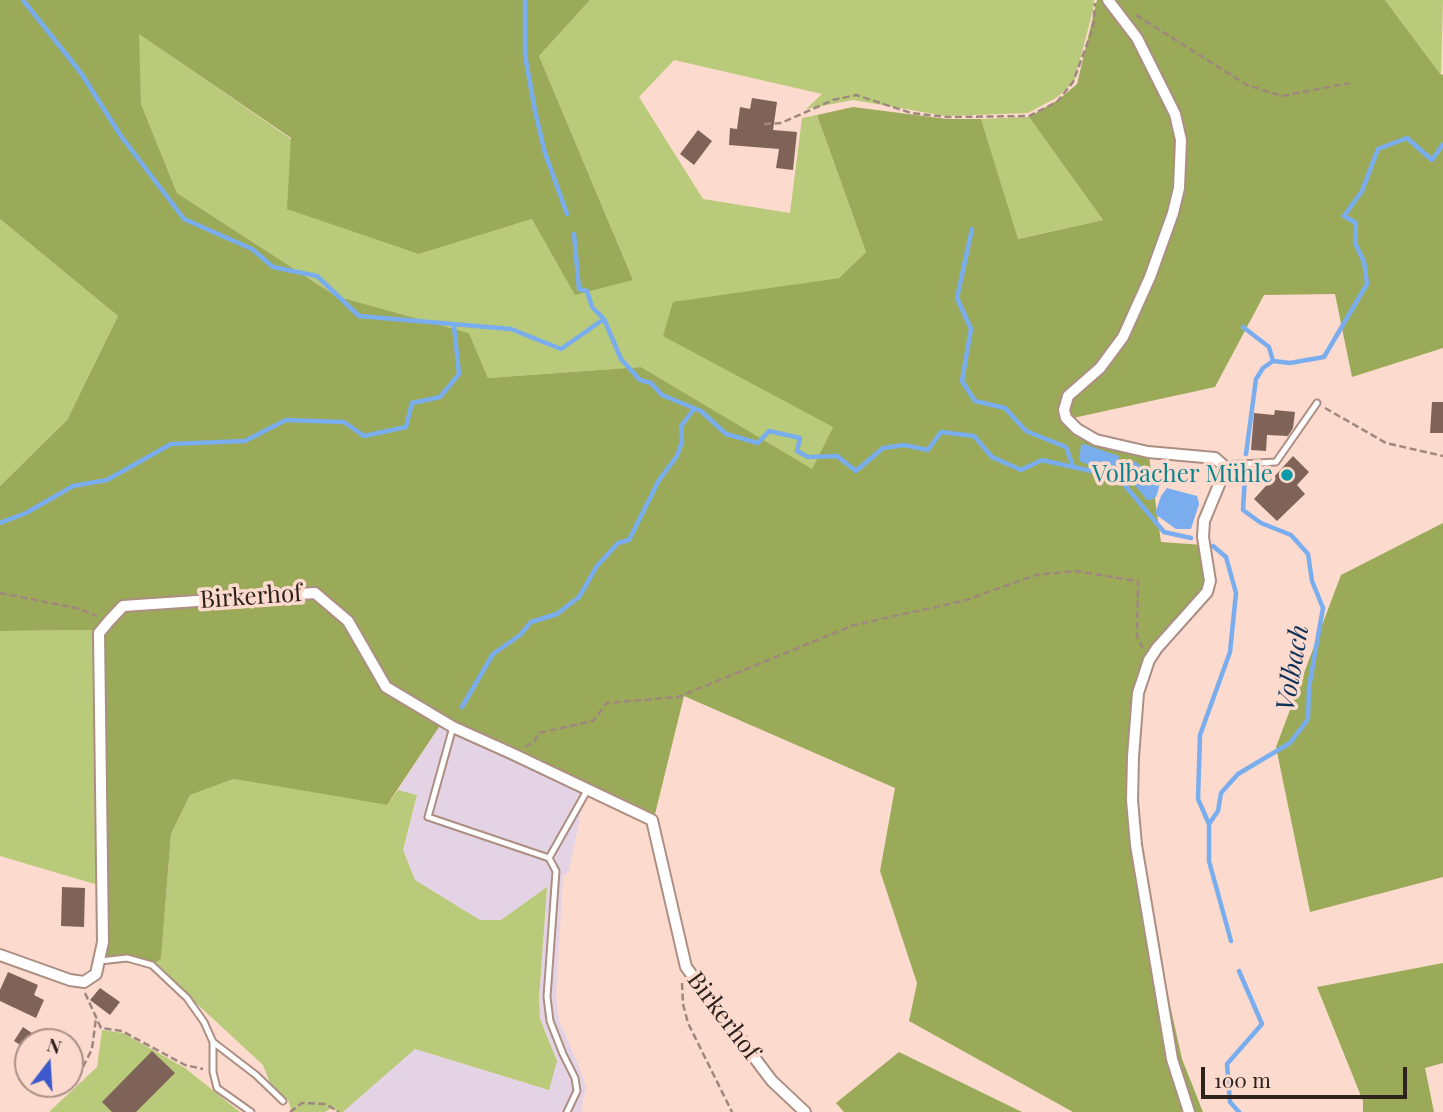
<!DOCTYPE html>
<meta charset="utf-8">
<style>
body{margin:0}
#map{position:relative;width:1443px;height:1112px;overflow:hidden;background:#fcdace;font-family:"Playfair Display",serif}
canvas{display:block}
.north{position:absolute;left:14px;top:1028px;width:70px;height:70px;box-sizing:border-box;background:#fcdace;border:2px solid #aa9087;border-radius:50%;rotate:17deg;font-size:19px;font-weight:700;line-height:28px;text-align:center;color:#2e221d}
.north::after{content:'';display:block;margin:auto;width:24px;height:32px;background:#3d59cb;clip-path:polygon(50% 0,100% 100%,50% 72%,0 100%)}
.scale{position:absolute;left:1201px;top:1067px;width:206px;height:32px;box-sizing:border-box;border:4px solid #2e221d;border-top:0;padding-left:9px;font-size:21px;line-height:24px;white-space:nowrap;color:#2e221d;-webkit-text-stroke:5px #fcdace;paint-order:stroke}
</style>
<div id="map">
<canvas width="1443" height="1112"></canvas>
<div class="north">N</div>
<div class="scale">100 m</div>
</div>
<script>
const ctx = document.querySelector('canvas').getContext('2d');
ctx.lineJoin = 'round';
function paint(path, color) {
  ctx.fillStyle = color;
  ctx.fill(path, 'evenodd');
}
function poly(rows) {
  const path = new Path2D();
  for (const r of rows) {
    path.moveTo(r[0], r[1]);
    for (let i = 2; i < r.length; i += 2) path.lineTo(r[i], r[i + 1]);
  }
  return path;
}
function trace(path, color, width, dash) {
  ctx.strokeStyle = color;
  ctx.lineWidth = width;
  ctx.lineCap = dash ? 'butt' : 'round';
  ctx.setLineDash(dash || []);
  ctx.stroke(path);
}
function label(font, color, halo, rows, align = 'center') {
  ctx.font = font + ' "Playfair Display",serif';
  ctx.lineWidth = 7;
  ctx.setLineDash([]);
  ctx.textBaseline = 'middle';
  ctx.strokeStyle = halo;
  ctx.fillStyle = color;
  for (const [text, x, y, turn = 0] of rows) {
    ctx.save();
    ctx.translate(x, y);
    ctx.rotate((+turn || 0) * Math.PI / 180);
    ctx.textAlign = isNaN(turn) ? turn : align;
    if (halo) ctx.strokeText(text, 0, 0);
    ctx.fillText(text, 0, 0);
    ctx.restore();
  }
}
paint(poly([
 [441,724,585,793,569,872,563,876,556,996,559,1020,580,1069,586,1088,581,1109,583,1112,343,1112,415,1049,548,1090,557,1061,540,1019,539,999,547,888,501,920,480,920,415,880,403,850,417,796,398,790]
]), '#e4d3e4');
paint(poly([
 [590,0,1094,0,1093,10,1074,82,1056,98,1028,113,946,116,853,100,806,109,822,94,674,60,639,97,703,199,790,213,802,118,817,115,866,252,839,278,792,285,833,427,812,470,641,367,488,378,469,333,336,296,177,193,141,104,138,33,291,139,419,254,532,219,633,280,539,56],
 [1385,0,1443,0,1441,75],
 [1029,117,1103,220,1017,239,981,119],
 [0,219,118,316,67,420,0,486],
 [95,630,98,885,0,856,0,631],
 [234,779,387,805,398,790,417,795,403,850,415,880,480,920,501,920,547,887,539,999,540,1019,557,1061,549,1090,415,1049,343,1112,336,1112,334,1107,325,1112,292,1112,288,1100,270,1083,263,1065,197,1004,194,1006,153,964,161,959,171,834,190,795],
 [102,1030,123,1033,185,1068,240,1112,49,1112,97,1067]
]), '#b9ca7a');
paint(poly([
 [0,0,590,0,539,56,633,280,575,295,532,219,419,254,287,209,291,138,139,34,141,104,177,193,336,296,469,333,488,378,641,367,812,469,833,427,663,336,673,302,839,278,866,252,817,115,853,107,947,119,981,119,1018,239,1103,220,1029,117,1058,100,1077,84,1097,0,1385,0,1441,75,1443,74,1443,348,1352,377,1335,294,1264,295,1215,387,1064,420,1075,431,1149,456,1161,542,1203,545,1204,589,1143,660,1127,756,1134,843,1182,1059,1203,1112,1073,1112,909,1021,917,983,880,871,895,788,684,696,655,814,522,752,454,725,387,684,351,619,316,590,124,600,95,630,0,631,0,486,67,420,118,316,0,219],
 [1443,523,1443,877,1310,912,1276,747,1341,575],
 [314,597,346,624,384,689,441,724,387,805,234,779,190,795,171,834,161,959,153,964,127,956,103,959,103,636,126,609],
 [1443,963,1443,1063,1425,1068,1434,1112,1363,1112,1363,1101,1317,987],
 [899,1052,1022,1112,844,1112,836,1103]
]), '#9aaa58');
paint(poly([
 [1084,444,1119,456,1117,468,1113,471,1102,470,1079,461,1081,445],
 [1129,460,1136,462,1157,479,1160,483,1158,491,1156,497,1151,500,1147,500,1123,471,1124,463],
 [1167,488,1197,496,1198,499,1199,504,1191,529,1176,529,1155,514,1161,496]
]), '#7aadee');
trace(poly([
 [23,0,81,73,121,136,184,219,252,249,273,267,317,276,359,316,511,329,561,349,604,319,621,359,640,380,651,383,662,395,701,411,726,434,758,443,769,431,800,438,797,451,808,457,837,456,856,471,883,448,904,445,928,450,941,432,974,436,992,457,1021,470,1042,460,1118,477,1164,532,1191,538],
 [525,0,525,55,535,111,545,153,567,214],
 [972,229,957,298,971,329,962,381,975,401,1005,408,1026,431,1066,447,1073,466],
 [574,234,579,289,587,291,592,307,604,319],
 [1243,327,1269,347,1273,361],
 [1246,454,1256,379,1263,368,1273,361,1290,363,1324,357,1367,284,1364,262,1355,243,1356,223,1344,216,1362,191,1378,149,1407,138,1432,160,1443,144],
 [0,523,26,513,73,486,107,480,171,444,245,441,286,420,344,422,364,436,406,427,412,403,440,397,459,374,454,326],
 [462,707,493,654,520,635,531,622,557,614,579,597,597,566,618,543,629,540,659,480,677,456,682,442,681,426,694,409],
 [1209,824,1198,799,1200,735,1230,652,1236,593,1226,557,1213,546],
 [1231,941,1209,861,1209,824,1218,811,1221,793,1238,774,1290,743,1308,719,1309,687,1323,608,1312,581,1308,554,1291,535,1261,523,1243,510,1245,477],
 [1239,971,1262,1024,1227,1064,1230,1102,1239,1112]
]), '#7aadee', 4.5);
paint(poly([
 [752,98,777,102,773,130,797,132,793,170,776,168,779,149,729,145,730,128,737,129,740,107,750,109],
 [698,130,712,141,694,165,680,154],
 [1432,402,1443,402,1443,433,1430,433],
 [1275,410,1295,412,1293,428,1288,436,1267,435,1266,451,1251,450,1254,413,1274,415],
 [1293,456,1309,472,1297,485,1305,494,1277,521,1254,499],
 [62,887,85,888,84,927,61,926],
 [8,972,38,985,34,995,44,1000,36,1018,0,1001,0,990],
 [100,988,120,1002,110,1015,90,1000],
 [23,1027,45,1042,28,1042,28,1050,14,1041],
 [152,1051,175,1073,136,1112,112,1112,102,1102]
]), '#806358');
const service = poly([
 [1223,465,1276,462,1317,403],
 [453,727,428,817,549,858,588,789],
 [549,858,556,871,547,997,550,1021,563,1054,575,1078,577,1091,567,1112],
 [100,961,127,958,152,965,187,998,204,1022,213,1042,213,1072,217,1088,251,1112],
 [213,1042,256,1075,283,1101]
]);
const minor = poly([
 [1108,0,1137,38,1175,114,1181,140,1179,188,1173,213,1150,277,1123,337,1100,368,1068,396,1064,410,1066,418,1077,429,1096,440,1148,452,1215,458,1223,465,1221,480,1204,521,1203,537,1210,581,1207,592,1157,648,1149,660,1138,693,1133,757,1132,800,1136,845,1172,1059,1189,1112],
 [0,955,70,980,84,982,96,974,103,942,99,633,109,621,123,606,315,593,348,621,386,687,453,727,513,754,652,820,686,967,772,1081,805,1112]
]);
trace(service, '#ad8e83', 9);
trace(minor, '#ad8e83', 14);
trace(poly([
 [1136,15,1247,85,1282,96,1350,83],
 [764,124,781,123,833,100,856,95,911,113,947,117,1029,116,1057,102,1073,82,1093,28,1095,3],
 [1325,408,1386,443,1443,456],
 [0,593,76,608,97,616],
 [525,747,534,742,539,733,593,721,607,703,678,697,854,625,963,601,1036,575,1075,571,1138,581,1137,636,1143,649],
 [682,983,683,1004,688,1023,732,1112],
 [85,993,101,1028,122,1031,185,1065,203,1069],
 [83,1067,92,1049,96,1018],
 [290,1112,302,1103,326,1104,339,1112]
]), '#9f877e', 2.5, [7, 3.5]);
trace(service, '#fff', 5);
trace(minor, '#fff', 10);
for (const [x, y, r, color] of [
 [1287,475,7,"#0f9aa8"]
]) {
  const dot = new Path2D();
  dot.arc(x, y, r, 0, 2 * Math.PI);
  ctx.fillStyle = color;
  ctx.fill(dot);
  trace(dot, '#fcdace', 2.5);
}
label('24px', '#0d838f', '#fcdace', [
 ["Volbacher Mühle",1273,475]
], 'right');
label('24px', '#2e221d', '#fcdace', [
 ["Birkerhof",251,597,-4],
 ["Birkerhof",723,1016,53]
]);
label('italic 26px', '#0e315a', '#fcdace', [
 ["Volbach",1293,668,-80]
]);
</script>
